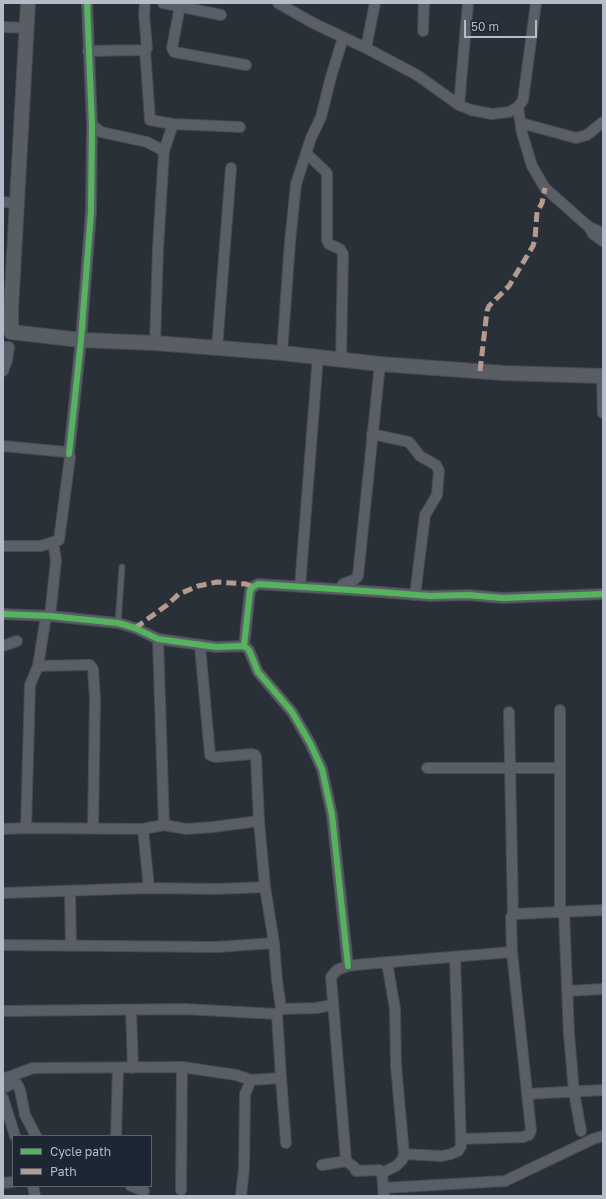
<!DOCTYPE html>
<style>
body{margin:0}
#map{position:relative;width:606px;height:1199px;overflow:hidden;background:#2a3038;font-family:"Golos Text",sans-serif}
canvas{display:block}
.frame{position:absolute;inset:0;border:4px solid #b4bcc9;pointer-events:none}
.legend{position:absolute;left:12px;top:1135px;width:140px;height:52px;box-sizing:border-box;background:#1d2633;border:1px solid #59626f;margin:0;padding:5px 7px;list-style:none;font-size:12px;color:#b4bcc9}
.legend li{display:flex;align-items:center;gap:8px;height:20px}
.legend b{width:20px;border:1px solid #59626f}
.scale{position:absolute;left:464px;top:20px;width:73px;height:18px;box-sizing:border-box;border:2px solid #b4bcc9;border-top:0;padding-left:5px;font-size:12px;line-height:14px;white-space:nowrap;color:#b4bcc9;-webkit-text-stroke:3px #1d2633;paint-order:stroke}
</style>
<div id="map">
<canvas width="606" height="1199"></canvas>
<div class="frame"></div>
<ul class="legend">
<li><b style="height:5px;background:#56b35d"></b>Cycle path</li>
<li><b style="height:5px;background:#b69a8f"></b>Path</li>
</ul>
<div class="scale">50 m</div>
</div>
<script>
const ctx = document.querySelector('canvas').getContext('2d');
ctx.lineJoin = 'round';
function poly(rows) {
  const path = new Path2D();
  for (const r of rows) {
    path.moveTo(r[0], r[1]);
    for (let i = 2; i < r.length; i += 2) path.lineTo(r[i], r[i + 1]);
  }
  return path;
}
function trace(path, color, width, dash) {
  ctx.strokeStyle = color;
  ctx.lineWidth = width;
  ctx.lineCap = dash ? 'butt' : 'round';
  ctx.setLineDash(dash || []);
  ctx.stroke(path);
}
const lane = poly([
 [118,623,122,567]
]);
const street = poly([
 [163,3,221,15],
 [278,3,313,23,366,48,417,75,459,105,471,110,492,114,509,112,518,107,523,100,536,3],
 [180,6,172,48,174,52,246,65],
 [3,27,27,28],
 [423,31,424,3],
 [366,48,375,3],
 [145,49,150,120,173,124,240,127],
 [88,51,142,50,147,48,144,14,145,3],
 [459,105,468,3],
 [518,107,522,133,532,166,545,188,589,227,603,233],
 [521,123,576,138,587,135,603,122],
 [92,125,101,132,147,142,164,151],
 [306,153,327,173,327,240,329,244,340,249,343,254,341,359],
 [3,202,16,203],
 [590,229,593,234,603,241],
 [155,343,158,248,164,151,173,124],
 [3,347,9,347,7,360,3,371],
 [217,348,231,168],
 [282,353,290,242,296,184,311,138,321,117,331,77,343,38],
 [602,376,603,413],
 [372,434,409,442,420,456,436,465,439,471,437,495,425,515,415,595],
 [3,446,66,452,69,454,70,457,59,540,41,546,3,546],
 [69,454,81,340,91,212,92,125,87,3],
 [300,587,318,356],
 [340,589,343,584,354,580,358,576,380,364],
 [3,614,50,616,118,623,135,628,158,639,216,647,244,646,249,650,258,672,292,712,310,743,322,769,332,815,348,966],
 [50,616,56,561,53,542],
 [158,639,164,825],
 [3,646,17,641],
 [200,646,210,755,215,757,252,754,255,755,256,757,259,821,265,887,274,943,277,980,281,1009,277,1014,281,1078,251,1080],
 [244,646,250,591,253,587,258,584,380,592,430,596,468,595,503,598,603,594],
 [38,666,84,665,90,665,93,669,95,698,93,829],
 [560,710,560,912],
 [509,712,513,915],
 [427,768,560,768],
 [26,828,30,685,38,666,46,616],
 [3,829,26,828,143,829,164,825,186,829,213,827,259,821],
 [143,829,149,888],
 [70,892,71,945],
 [3,893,149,888,217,889,265,887],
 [564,912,569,1034,574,1092,581,1131],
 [3,945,217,947,274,943],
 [567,991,603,989],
 [281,1009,316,1008,333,1005],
 [131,1010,133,1068],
 [3,1011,184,1009,277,1014],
 [281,1078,286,1143],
 [3,1079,33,1068,182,1067,236,1075,251,1080,245,1094,244,1169,241,1196],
 [3,1088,12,1084,17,1084,20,1090,25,1115,36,1136],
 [527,1094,603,1090],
 [3,1098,15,1136],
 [116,1136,118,1068],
 [461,1139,523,1137,529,1135,531,1130,512,952,511,917,515,914,603,910],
 [404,1154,442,1156,451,1154,458,1151,461,1146,455,957],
 [346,1161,331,977,337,970,348,966,365,964,512,952],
 [322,1165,346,1161,354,1167,356,1171,379,1170,382,1173,384,1196],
 [382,1173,396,1166,402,1160,404,1154,396,1066,395,1009,387,962],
 [3,1183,13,1182],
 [33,1186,35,1196],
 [131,1186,144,1191],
 [383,1188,505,1181,593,1139,603,1136],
 [181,1190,182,1067]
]);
const secondary = poly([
 [28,3,11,309,11,332,81,340,155,343,282,353,380,364,503,373,603,376]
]);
trace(lane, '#484c53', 7);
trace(street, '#484c53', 12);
trace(secondary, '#484c53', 16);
trace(lane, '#5a5e66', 5);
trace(street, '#5a5e66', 10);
trace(secondary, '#595d64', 14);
trace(poly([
 [480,371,487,311,489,306,509,286,533,246,535,239,537,212,542,203,545,188],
 [135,628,167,605,179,594,198,586,217,582,246,584,253,587]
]), '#b69a8f', 5, [10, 5]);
trace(poly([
 [69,454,81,340,91,212,92,125,87,3],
 [3,614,50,616,118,623,135,628,158,639,216,647,244,646,249,650,258,672,292,712,310,743,322,769,332,815,348,966],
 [244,646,250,591,253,587,258,584,380,592,430,596,468,595,503,598,603,594]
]), '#56b35d', 6);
</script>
